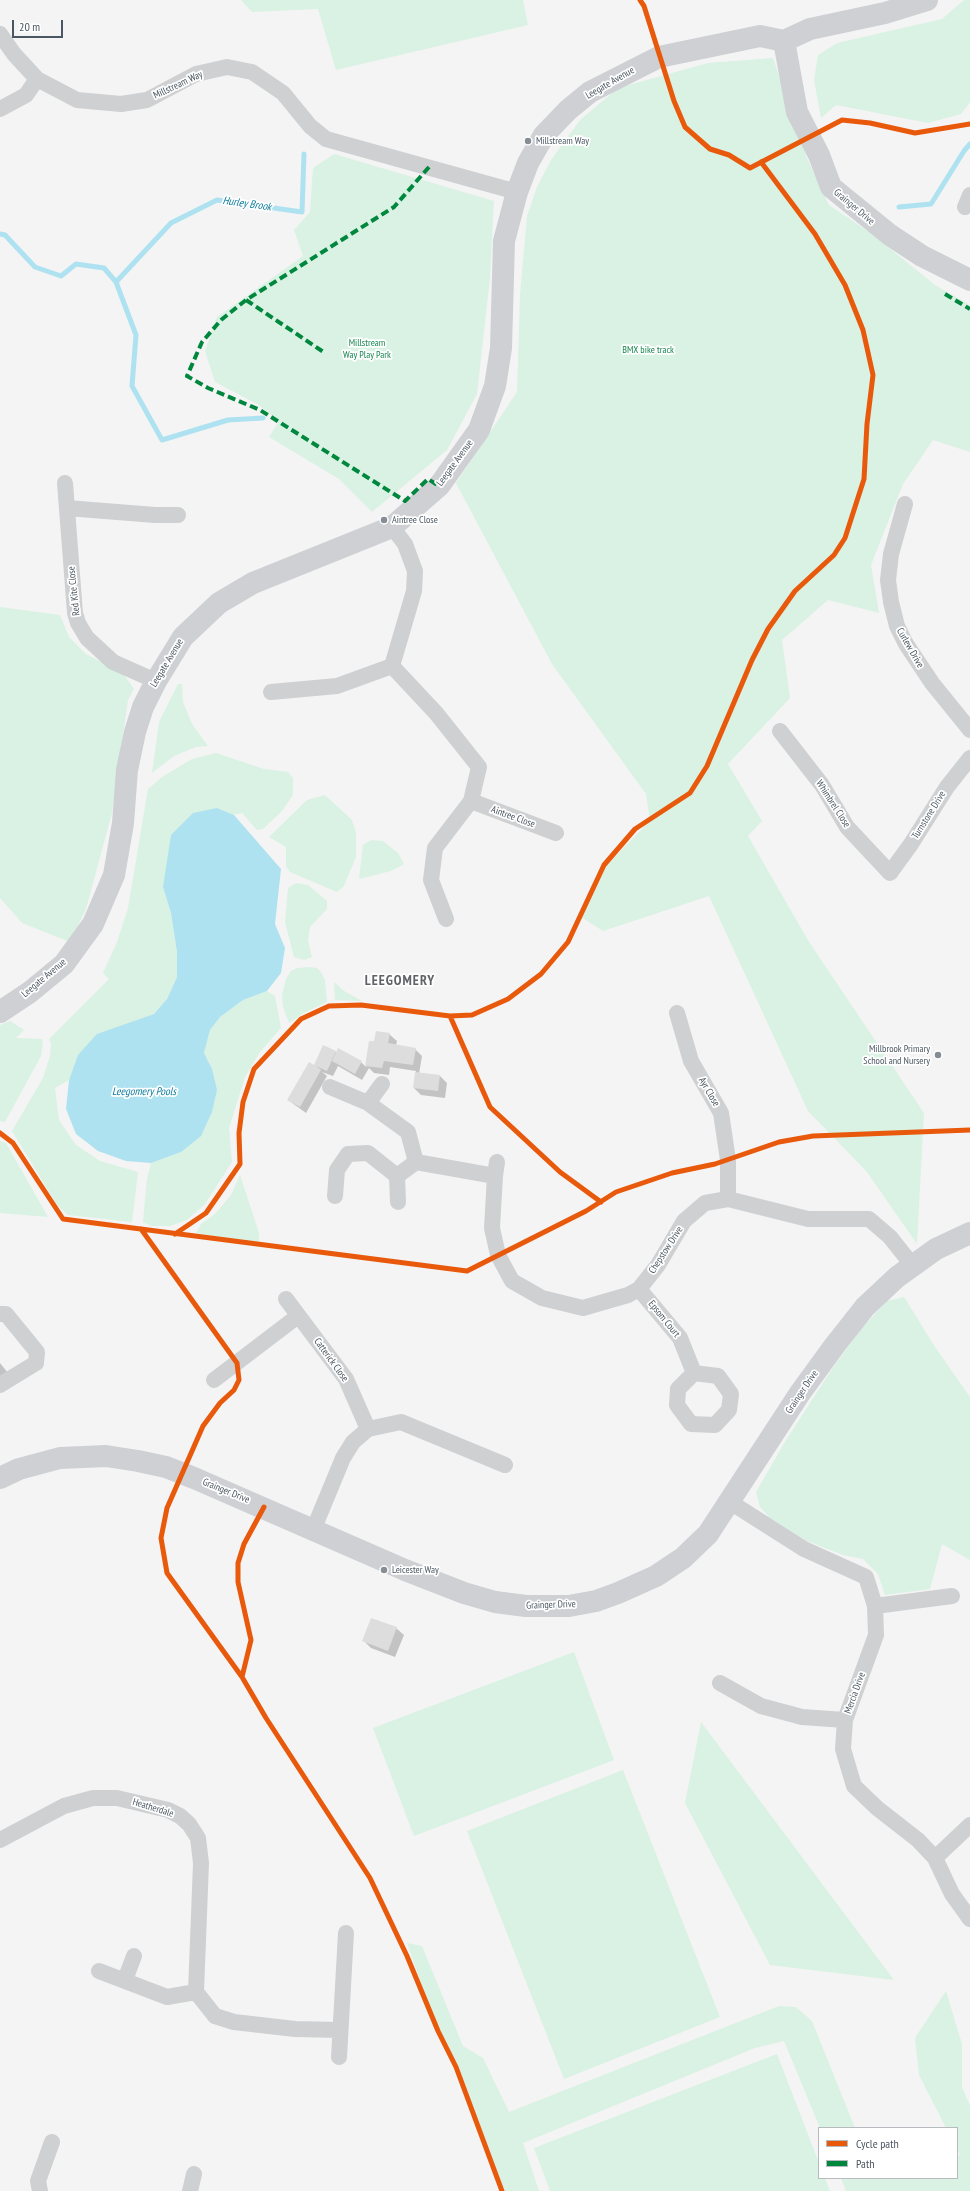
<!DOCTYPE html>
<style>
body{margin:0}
#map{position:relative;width:970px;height:2191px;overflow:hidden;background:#f4f4f4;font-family:"PT Sans Narrow",sans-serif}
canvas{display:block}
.legend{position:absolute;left:818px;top:2127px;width:140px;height:52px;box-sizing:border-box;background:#fff;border:1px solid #b7bbc0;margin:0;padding:5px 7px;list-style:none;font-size:12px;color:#4a5661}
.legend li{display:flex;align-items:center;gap:8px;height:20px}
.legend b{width:20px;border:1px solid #b7bbc0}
.scale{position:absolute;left:12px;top:20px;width:51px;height:18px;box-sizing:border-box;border:2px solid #4a5661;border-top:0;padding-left:5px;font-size:12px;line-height:14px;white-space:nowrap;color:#4a5661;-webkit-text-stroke:3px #fff;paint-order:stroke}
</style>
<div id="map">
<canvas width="970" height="2191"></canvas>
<ul class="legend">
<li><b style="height:5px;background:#e8590c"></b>Cycle path</li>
<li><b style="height:5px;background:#00873e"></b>Path</li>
</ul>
<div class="scale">20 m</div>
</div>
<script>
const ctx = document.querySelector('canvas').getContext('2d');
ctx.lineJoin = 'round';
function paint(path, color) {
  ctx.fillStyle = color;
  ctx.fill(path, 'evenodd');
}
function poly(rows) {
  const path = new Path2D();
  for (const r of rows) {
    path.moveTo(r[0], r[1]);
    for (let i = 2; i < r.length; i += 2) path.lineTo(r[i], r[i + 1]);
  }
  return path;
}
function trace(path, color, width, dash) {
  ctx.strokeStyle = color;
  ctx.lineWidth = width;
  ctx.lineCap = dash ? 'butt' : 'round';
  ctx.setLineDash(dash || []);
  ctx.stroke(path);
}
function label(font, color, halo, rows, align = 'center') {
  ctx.font = font + ' "PT Sans Narrow",sans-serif';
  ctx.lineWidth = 3.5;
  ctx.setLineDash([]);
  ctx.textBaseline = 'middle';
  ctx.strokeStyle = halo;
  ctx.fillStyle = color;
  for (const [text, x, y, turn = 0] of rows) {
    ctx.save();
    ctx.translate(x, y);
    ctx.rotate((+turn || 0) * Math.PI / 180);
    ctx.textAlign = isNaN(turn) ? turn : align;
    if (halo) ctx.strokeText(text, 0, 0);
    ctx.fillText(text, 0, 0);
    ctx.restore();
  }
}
paint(poly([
 [241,0,523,0,528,25,336,70,318,9,252,12],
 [964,0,970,0,970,102,961,114,928,123,836,105,821,118,814,80,818,55,837,43,942,19],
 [773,58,807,158,829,205,872,234,935,285,970,305,970,452,933,440,903,484,871,565,879,613,828,600,782,640,790,698,728,764,762,821,748,836,809,942,924,1113,917,1244,867,1172,808,1111,709,896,603,931,581,917,607,865,650,821,646,794,552,664,456,483,517,392,520,295,527,216,537,187,551,160,580,120,618,88,708,63],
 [334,154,494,201,490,278,477,394,447,450,372,512,339,479,269,437,279,421,257,404,215,382,205,351,217,317,303,256,294,230,310,212,313,168],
 [0,607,60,615,69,637,86,654,123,673,134,689,128,700,112,813,86,909,70,942,22,923,0,898],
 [178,684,182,684,183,702,192,724,208,746,196,747,174,756,152,773,159,722],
 [216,753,264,769,288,772,293,778,293,795,282,811,263,829,257,830,242,813,234,815,217,808,163,887,171,913,177,952,177,977,167,999,154,1014,132,1022,78,1055,69,1080,55,1088,59,1120,76,1145,100,1161,138,1172,132,1222,68,1215,57,1205,12,1131,43,1078,50,1056,51,1043,49,1039,109,979,103,973,117,942,128,908,148,789,162,777,192,759],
 [325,795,352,820,356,833,356,857,344,886,337,892,290,872,286,866,286,847,269,837,307,800],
 [371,840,383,841,398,853,404,864,391,871,359,879,363,845],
 [296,883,308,885,327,901,327,909,310,927,308,940,312,957,304,960,294,957,285,922,288,888],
 [310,967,317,968,321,972,325,980,327,1002,304,1013,289,1023,283,1007,282,995,286,979,291,971,297,968],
 [334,982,344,991,362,1001,335,1000],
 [267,991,275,996,281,1028,260,1052,245,1077,229,1128,232,1162,205,1204,187,1220,170,1226,151,1226,143,1222,147,1178,151,1163,181,1152,212,1069,204,1053,210,1030,220,1017,243,1000],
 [10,1021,24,1030,16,1038,42,1039,43,1042,41,1056,5,1122,0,1121,0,1025],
 [0,1141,6,1143,48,1217,0,1213],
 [240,1175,259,1233,259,1242,233,1240,196,1233,201,1224,215,1214,231,1195],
 [904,1297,935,1347,970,1397,970,1560,942,1544,930,1589,885,1595,878,1574,863,1559,843,1555,807,1541,770,1518,760,1507,756,1492,786,1440,836,1363,862,1328,887,1301],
 [574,1652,614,1760,414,1836,373,1728],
 [701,1722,894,1980,770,1965,685,1803],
 [623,1770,720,2017,564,2079,467,1831],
 [407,1943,422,1946,463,2046,483,2058,509,2112,779,2006,796,2007,812,2021,855,2128,820,2128,784,2041,755,2048,523,2143,539,2191,502,2191,456,2067,438,2031],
 [946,1991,962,2044,962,2087,970,2106,970,2191,846,2191,841,2178,957,2178,957,2156,960,2155,957,2149,957,2128,946,2128,919,2075,915,2038],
 [777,2054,819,2163,819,2178,825,2178,830,2191,550,2191,534,2148]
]), '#d9f2e3');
paint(poly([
 [217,808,234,815,281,869,275,924,285,948,281,973,267,991,243,1000,220,1017,210,1030,204,1053,212,1069,217,1090,212,1112,201,1136,181,1152,151,1163,126,1161,98,1151,76,1134,66,1109,69,1080,78,1055,97,1034,154,1014,167,999,177,977,177,952,171,913,163,887,171,835,193,813]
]), '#aee2f0');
paint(poly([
 [389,1034,397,1041,396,1045,415,1049,422,1056,419,1074,440,1076,447,1083,445,1098,421,1095,414,1088,416,1071,390,1067,389,1075,374,1073,369,1068,362,1080,338,1066,333,1076,322,1072,327,1076,306,1113,288,1100,315,1067,335,1052,361,1062,366,1067,370,1042,375,1043],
 [0,1363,12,1378,0,1387],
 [396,1628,404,1635,395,1657,371,1648,364,1641]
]), '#0003');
trace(poly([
 [899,207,931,204,964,151,970,144],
 [0,234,5,235,35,267,61,276,76,264,104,268,116,282,136,335,132,386,162,440,228,420,263,418],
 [116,282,171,223,217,200,302,212,304,154]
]), '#aee2f0', 5);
paint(poly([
 [376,1031,390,1033,388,1043,416,1048,413,1065,384,1061,382,1068,365,1066,369,1041,374,1041],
 [323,1045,336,1051,327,1071,316,1066,321,1070,300,1107,287,1100,309,1062,314,1065],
 [338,1048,362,1061,355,1074,332,1061],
 [415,1072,440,1075,438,1091,413,1088],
 [371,1618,397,1627,388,1651,362,1641]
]), '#ddddde');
trace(poly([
 [0,34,14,54,37,79,77,100,121,104,147,100,196,74,227,67,252,72,283,93,310,126,326,139,517,192],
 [0,109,26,95,37,79],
 [965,207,970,195],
 [65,483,75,613,78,623,87,638,113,662,156,681],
 [905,504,891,554,888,580,891,602,897,626,906,644,932,683,970,730],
 [67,508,155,515,178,515],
 [392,527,405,544,415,571,414,591,392,666,436,713,479,767,471,801,435,848,431,880,446,919],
 [271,692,337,686,392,666],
 [780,731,822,785,847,827,890,873,911,844,947,787,970,758],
 [471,801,556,833],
 [677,1013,691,1061,721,1113,728,1160,728,1199],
 [330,1087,368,1103,408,1132,416,1162,495,1176,492,1228,498,1255,512,1281,542,1298,583,1308,628,1295,639,1289,658,1265,684,1221,705,1203,728,1199,808,1219,869,1219,890,1237,913,1266],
 [368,1103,382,1084],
 [397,1176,398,1202],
 [495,1176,497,1162],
 [335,1196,337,1170,348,1154,368,1153,397,1176,416,1162],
 [639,1289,680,1338,694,1373],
 [286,1299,346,1379,368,1429],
 [0,1314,6,1314,37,1352,36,1363,0,1385],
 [694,1373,718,1376,731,1394,729,1410,715,1425,691,1424,677,1405,678,1389,694,1373],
 [214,1380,298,1316],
 [730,1502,804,1549,866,1577,875,1606,876,1635,845,1720,843,1749,854,1786,877,1808,918,1840,935,1858,952,1894,970,1919],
 [314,1528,343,1458,353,1442,368,1429,401,1422,505,1465],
 [875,1606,952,1596],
 [720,1683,761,1706,802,1717,845,1720],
 [0,1840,64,1806,93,1798,117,1798,168,1810,180,1816,189,1824,198,1838,201,1863,196,1992,215,2016,234,2022,295,2029,340,2030],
 [935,1858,970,1825],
 [99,1971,167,1997,196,1992],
 [125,1980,134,1956],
 [339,2057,346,1933],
 [40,2191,38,2181,52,2142],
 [190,2191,194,2174]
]), '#ced0d2', 16);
trace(poly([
 [784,41,797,112,819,155,831,187,890,235,922,256,970,280],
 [0,1012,30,992,64,964,93,924,114,875,123,823,127,770,135,732,143,707,156,681,183,637,219,603,253,583,392,527,439,486,479,430,495,386,501,348,504,241,517,192,528,163,544,135,568,110,590,92,659,57,760,36,784,41,810,29,885,13,927,0],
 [0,1478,19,1469,60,1458,106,1456,138,1461,166,1467,194,1478,405,1570,464,1593,495,1602,526,1606,569,1606,596,1601,618,1593,656,1576,683,1558,708,1534,800,1393,835,1345,865,1307,897,1277,936,1249,970,1233]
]), '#ced0d4', 22);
trace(poly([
 [429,167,394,207,246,300,221,320,202,342,187,376,208,388,260,410,405,501,428,479,439,486],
 [945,294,970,309],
 [246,300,325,353]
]), '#00873e', 4, [8, 4]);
trace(poly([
 [640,0,644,6,674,101,685,127,710,149,729,155,750,168,842,120,870,123,915,133,970,124],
 [450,1016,490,1107,560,1172,601,1202],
 [0,1133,13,1143,63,1219,467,1271,586,1211,616,1192,672,1173,715,1164,779,1142,813,1136,970,1130],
 [141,1229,237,1363,239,1380,234,1390,220,1403,203,1426,167,1508,161,1538,167,1573,242,1677,266,1718,370,1878,407,1956,438,2031,456,2067,502,2191],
 [175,1234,206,1213,240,1164,239,1133,243,1102,254,1069,301,1019,329,1006,361,1005,450,1016,472,1015,508,999,541,974,568,942,604,865,635,829,690,793,707,766,752,660,768,629,795,591,834,555,845,538,864,479,867,424,873,375,863,330,845,285,815,234,761,162],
 [242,1677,251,1640,238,1582,238,1563,244,1544,264,1507]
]), '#e8590c', 5);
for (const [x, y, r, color] of [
 [528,141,4,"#868d94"],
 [384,520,4,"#868d94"],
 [938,1055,4,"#868d94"],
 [384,1570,4,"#868d94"]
]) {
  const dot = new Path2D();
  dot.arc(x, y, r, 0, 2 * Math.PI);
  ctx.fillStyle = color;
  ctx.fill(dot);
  trace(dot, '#fff', 1.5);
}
label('10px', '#4a5661', '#fff', [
 ["Leegate Avenue",610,83,-30],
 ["Millstream Way",178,85,-25],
 ["Grainger Drive",854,207,40],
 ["Leegate Avenue",455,463,-54],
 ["Red Kite Close",74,591,-96],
 ["Curlew Drive",910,648,60],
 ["Leegate Avenue",167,663,-59],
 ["Whimbrel Close",833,804,57],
 ["Turnstone Drive",929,815,-58],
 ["Aintree Close",513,817,20],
 ["Leegate Avenue",44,978,-40],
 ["Ayr Close",709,1092,60],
 ["Chepstow Drive",666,1250,-57],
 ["Epsom Court",664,1319,51],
 ["Catterick Close",331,1360,54],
 ["Grainger Drive",802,1392,-56],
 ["Grainger Drive",226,1491,22],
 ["Grainger Drive",551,1605,-2],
 ["Mercia Drive",855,1693,-70],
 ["Heatherdale",153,1808,17]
]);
label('10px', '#4a5661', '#fff', [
 ["Millstream Way",536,141],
 ["Aintree Close",392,520],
 ["Millbrook Primary",930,1049,"right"],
 ["School and Nursery",930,1061,"right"],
 ["Leicester Way",392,1570]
], 'left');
label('10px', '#17864f', '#fff', [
 ["Millstream",367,343],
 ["Way Play Park",367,355],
 ["BMX bike track",648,350]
]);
label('italic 11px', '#0c7c9b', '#fff', [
 ["Hurley Brook",247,204,8],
 ["Leegomery Pools",144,1092]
]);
ctx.letterSpacing = '1px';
label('bold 14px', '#5f6368', '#fff', [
 ["LEEGOMERY",400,981]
]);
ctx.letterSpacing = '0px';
</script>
